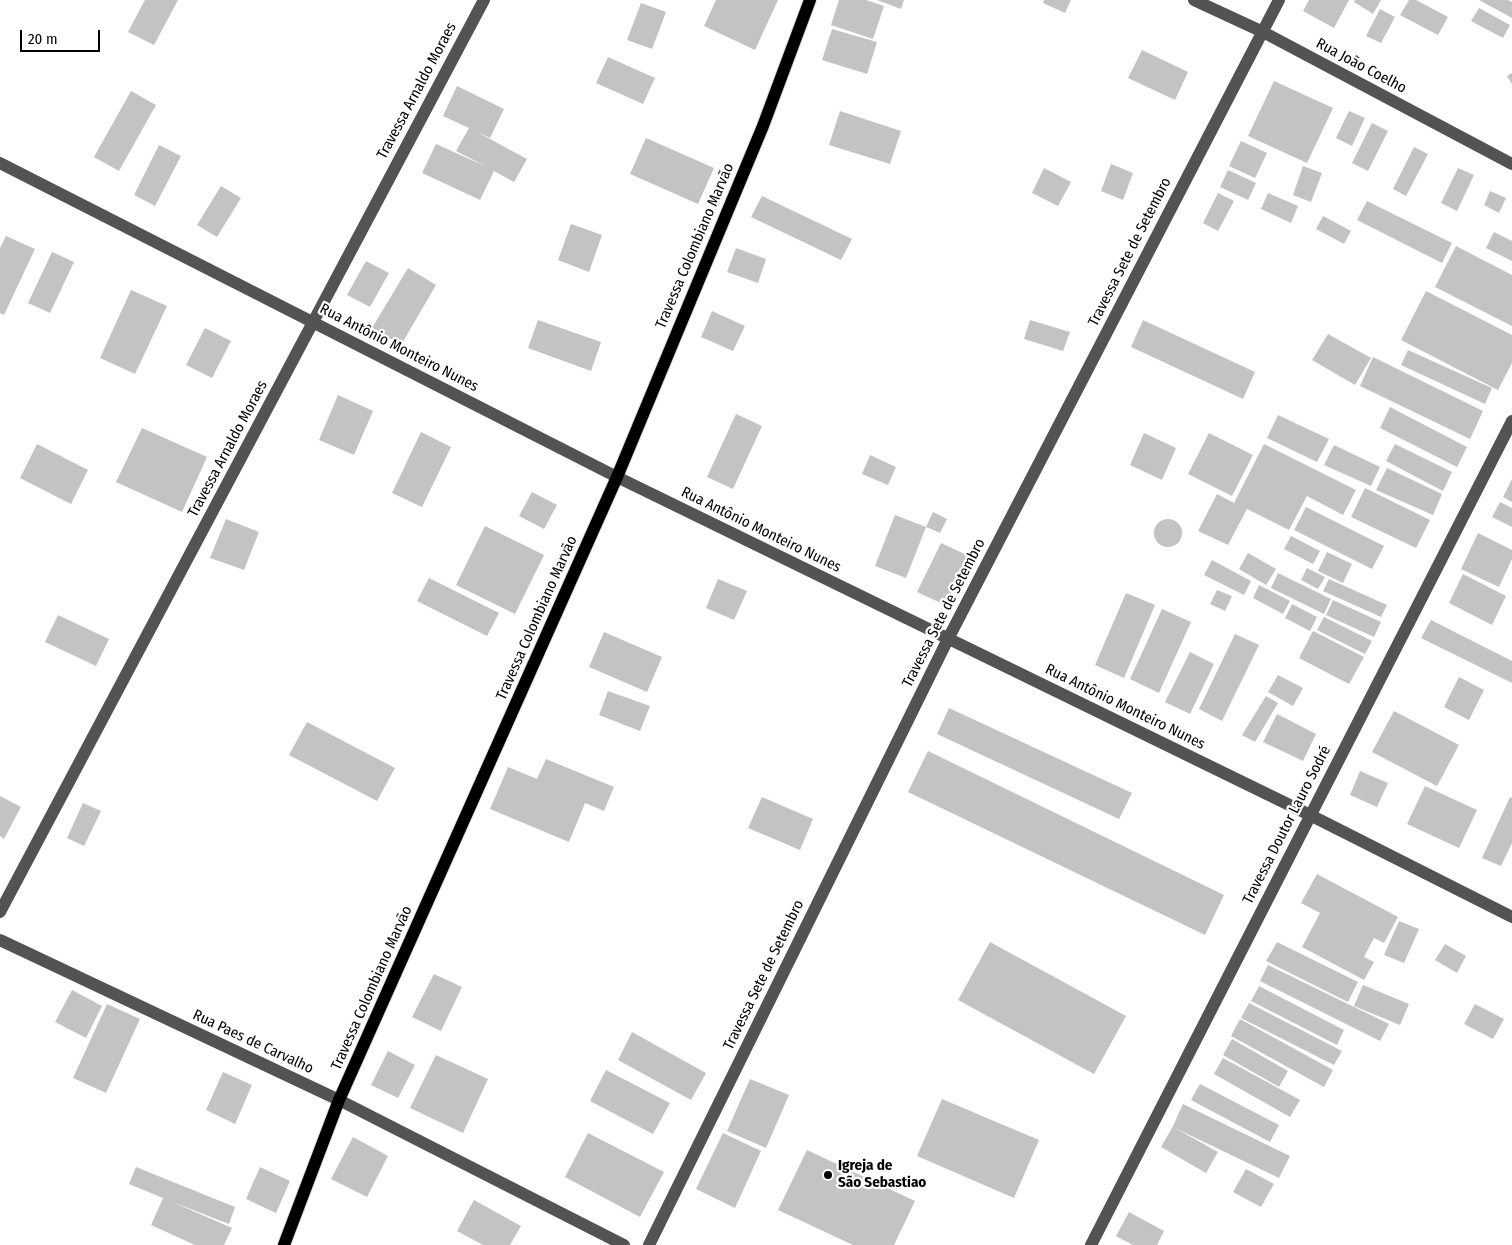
<!DOCTYPE html>
<meta charset="utf-8">
<style>
body{margin:0}
#map{position:relative;width:1512px;height:1245px;overflow:hidden;background:#fff;font-family:"Fira Sans Condensed",sans-serif}
canvas{display:block}
.scale{position:absolute;left:20px;top:30px;width:80px;height:22px;box-sizing:border-box;border:2px solid #000;border-top:0;padding-left:6px;font-size:15px;line-height:18px;white-space:nowrap;color:#000;-webkit-text-stroke:4px #fff;paint-order:stroke}
</style>
<div id="map">
<canvas width="1512" height="1245"></canvas>
<div class="scale">20 m</div>
</div>
<script>
const ctx = document.querySelector('canvas').getContext('2d');
ctx.lineJoin = 'round';
function paint(path, color) {
  ctx.fillStyle = color;
  ctx.fill(path, 'evenodd');
}
function poly(rows) {
  const path = new Path2D();
  for (const r of rows) {
    if (r.length === 3) {
      path.moveTo(r[0] + r[2], r[1]);
      path.arc(r[0], r[1], r[2], 0, 2 * Math.PI);
      continue;
    }
    path.moveTo(r[0], r[1]);
    for (let i = 2; i < r.length; i += 2) path.lineTo(r[i], r[i + 1]);
  }
  return path;
}
function trace(path, color, width, dash) {
  ctx.strokeStyle = color;
  ctx.lineWidth = width;
  ctx.lineCap = dash ? 'butt' : 'round';
  ctx.setLineDash(dash || []);
  ctx.stroke(path);
}
function label(font, color, halo, rows, align = 'center') {
  ctx.font = font + ' "Fira Sans Condensed",sans-serif';
  ctx.lineWidth = 4.5;
  ctx.setLineDash([]);
  ctx.textBaseline = 'middle';
  ctx.strokeStyle = halo;
  ctx.fillStyle = color;
  for (const [text, x, y, turn = 0] of rows) {
    ctx.save();
    ctx.translate(x, y);
    ctx.rotate((+turn || 0) * Math.PI / 180);
    ctx.textAlign = isNaN(turn) ? turn : align;
    if (halo) ctx.strokeText(text, 0, 0);
    ctx.fillText(text, 0, 0);
    ctx.restore();
  }
}
paint(poly([
 [145,0,178,0,154,45,128,32],
 [716,0,778,0,755,50,704,26],
 [839,0,866,0,884,6,873,39,831,25],
 [877,0,904,0,901,9],
 [1044,0,1071,0,1065,13,1043,3],
 [1309,0,1349,0,1334,28,1303,11],
 [1355,0,1381,0,1373,14,1354,2],
 [1409,0,1416,0,1448,17,1438,35,1400,15],
 [1479,0,1508,0,1512,2,1512,18],
 [641,3,666,12,652,49,627,40],
 [1479,8,1510,25,1503,38,1471,21],
 [1380,9,1395,17,1381,43,1366,36],
 [832,29,877,42,867,74,822,60],
 [1142,50,1188,72,1175,100,1128,78],
 [608,57,655,78,643,104,596,83],
 [1512,73,1512,84,1507,76],
 [1274,81,1333,108,1307,163,1248,136],
 [457,86,504,109,490,138,477,132,527,159,514,182,494,171,480,200,422,173,436,144,487,167,456,151,469,128,443,116],
 [131,91,156,105,119,171,94,157],
 [840,111,901,131,890,164,829,145],
 [1349,111,1365,118,1352,146,1336,138],
 [1372,123,1388,131,1368,171,1352,163],
 [646,138,714,168,698,204,630,174],
 [1241,141,1267,153,1255,178,1229,166],
 [159,145,181,156,155,206,134,195],
 [1414,147,1428,154,1406,196,1393,189],
 [1111,164,1133,173,1123,200,1101,191],
 [1303,166,1322,173,1311,202,1293,195],
 [1044,168,1071,182,1058,206,1032,193],
 [1458,168,1474,175,1457,211,1441,203],
 [1228,170,1256,183,1248,200,1220,187],
 [221,186,241,198,217,237,197,225],
 [1490,191,1506,198,1499,213,1484,205],
 [1218,193,1234,201,1218,231,1203,223],
 [1268,193,1298,206,1291,223,1261,209],
 [762,196,852,239,841,260,751,217],
 [1367,201,1452,243,1442,263,1357,220],
 [1323,216,1351,231,1344,244,1316,229],
 [571,224,602,235,589,272,558,260],
 [1494,232,1512,241,1512,261,1486,248],
 [6,236,35,249,4,315,0,313,0,248],
 [1456,246,1512,275,1512,326,1435,287],
 [736,248,766,259,758,283,727,272],
 [52,252,74,262,50,313,28,303],
 [366,261,389,273,370,307,347,295],
 [408,268,436,285,401,345,372,328],
 [131,290,167,306,135,374,100,358],
 [1426,291,1512,335,1512,363,1498,390,1401,340],
 [712,311,745,326,733,351,701,337],
 [538,320,601,342,591,371,528,348],
 [1030,320,1070,332,1063,351,1024,339],
 [1143,320,1255,372,1243,399,1131,347],
 [205,328,231,341,212,378,186,365],
 [1328,334,1371,358,1355,385,1312,360],
 [1408,350,1492,388,1485,404,1401,365],
 [1373,357,1483,411,1470,439,1360,386],
 [338,395,373,411,354,455,319,440],
 [1390,407,1467,447,1457,467,1380,428],
 [736,414,762,426,733,489,707,477],
 [1278,415,1329,439,1317,462,1267,438],
 [142,428,207,457,182,512,116,482],
 [421,432,451,447,422,507,392,493],
 [1144,433,1176,448,1162,480,1130,465],
 [1209,433,1253,455,1232,496,1188,474],
 [37,444,88,470,71,504,20,478],
 [1264,444,1356,490,1343,515,1307,496,1289,530,1247,509,1228,545,1198,531,1217,494,1234,503],
 [1395,444,1452,472,1443,491,1386,461],
 [1334,445,1380,467,1371,486,1324,465],
 [870,455,896,467,888,485,862,474],
 [1387,468,1442,494,1433,515,1376,490],
 [1512,479,1512,502,1503,497],
 [1365,488,1430,520,1416,548,1351,517],
 [532,492,557,505,544,529,519,516],
 [1500,502,1512,508,1512,527,1492,517],
 [1306,507,1384,546,1372,569,1294,530],
 [933,512,947,519,940,533,926,527],
 [895,515,926,527,906,578,875,566],
 [1168,533,14],
 [226,519,259,532,244,570,210,558],
 [485,526,544,555,515,614,456,585],
 [1478,533,1512,550,1512,559,1499,587,1461,569],
 [1291,536,1320,551,1313,564,1284,549],
 [941,543,969,556,945,605,917,592],
 [1327,552,1352,564,1343,583,1318,571],
 [1248,553,1276,569,1266,585,1239,569],
 [1212,560,1251,581,1244,595,1204,575],
 [1307,568,1325,577,1318,589,1301,580],
 [1278,573,1331,599,1324,614,1271,588],
 [1463,574,1506,596,1492,625,1449,603],
 [429,578,499,613,487,636,417,601],
 [718,579,747,591,734,620,706,608],
 [1329,579,1387,605,1381,617,1323,591],
 [1259,585,1290,601,1283,614,1253,598],
 [1217,590,1232,596,1225,611,1210,604],
 [1126,593,1155,605,1124,678,1095,665],
 [1333,600,1381,622,1374,637,1326,615],
 [1292,604,1317,617,1310,631,1285,618],
 [1162,609,1191,622,1159,693,1130,679],
 [58,615,109,639,96,666,45,642],
 [1324,617,1372,641,1365,654,1317,630],
 [1431,620,1512,661,1512,683,1421,638],
 [1313,631,1364,657,1349,684,1299,658],
 [604,632,662,657,647,692,589,667],
 [1235,634,1259,645,1222,721,1199,709],
 [1190,652,1214,664,1190,714,1165,702],
 [1278,675,1303,688,1293,706,1268,692],
 [1459,677,1484,690,1469,720,1444,707],
 [608,691,650,706,640,731,599,715],
 [1266,696,1278,703,1255,742,1242,735],
 [949,708,1132,793,1119,819,937,734],
 [1394,711,1459,745,1437,786,1372,752],
 [1277,714,1316,734,1303,761,1263,742],
 [307,722,395,768,377,801,289,755],
 [928,751,1224,895,1205,935,908,792],
 [546,759,614,787,604,811,585,803,569,842,490,809,508,767,537,779],
 [1360,771,1388,783,1377,807,1350,795],
 [1425,786,1477,810,1459,848,1407,824],
 [0,796,21,807,4,839,0,836],
 [762,797,813,819,800,850,748,828],
 [1510,797,1512,798,1512,843,1501,866,1482,858],
 [83,803,101,811,84,846,67,838],
 [1317,874,1398,917,1384,943,1374,938,1364,957,1374,962,1364,980,1302,947,1320,913,1301,903],
 [1399,921,1419,929,1404,963,1384,955],
 [990,942,1126,1016,1094,1074,958,1000],
 [1277,942,1358,982,1348,1002,1266,961],
 [1445,944,1466,956,1457,973,1435,960],
 [1268,965,1389,1024,1380,1041,1260,981],
 [434,974,462,987,441,1031,412,1017],
 [1363,985,1409,1004,1400,1025,1354,1006],
 [1259,986,1344,1030,1337,1045,1251,1001],
 [72,990,102,1006,86,1038,55,1022],
 [1249,1003,1342,1051,1334,1065,1241,1018],
 [107,1004,140,1019,106,1093,73,1078],
 [1475,1004,1504,1019,1493,1039,1464,1024],
 [1240,1019,1333,1070,1324,1087,1231,1036],
 [632,1032,706,1073,691,1100,618,1060],
 [1232,1039,1288,1071,1279,1087,1223,1055],
 [388,1051,415,1065,398,1098,371,1085],
 [436,1055,488,1079,463,1133,410,1108],
 [1223,1058,1300,1100,1290,1117,1214,1074],
 [606,1070,670,1103,653,1134,590,1101],
 [223,1072,252,1085,235,1124,206,1110],
 [750,1079,789,1095,766,1148,727,1131],
 [1200,1084,1279,1125,1270,1142,1191,1100],
 [942,1099,1039,1140,1014,1198,917,1156],
 [1183,1104,1290,1156,1279,1178,1175,1128,1218,1152,1206,1173,1161,1147,1173,1126],
 [588,1133,664,1172,640,1217,565,1177],
 [723,1133,761,1151,735,1208,696,1189],
 [353,1137,388,1156,367,1197,331,1179],
 [807,1150,915,1201,894,1245,853,1245,778,1210],
 [136,1167,235,1207,229,1224,170,1201,232,1228,224,1245,195,1245,151,1225,163,1198,129,1184],
 [260,1167,290,1181,276,1213,246,1199],
 [1246,1169,1274,1184,1261,1207,1233,1192],
 [474,1200,521,1226,510,1245,483,1245,457,1231],
 [1129,1212,1164,1231,1157,1245,1133,1245,1116,1236]
]), '#c3c3c3');
const major = poly([
 [284,1245,339,1100,617,477,763,126,810,0]
]);
trace(major, '#dbdbdb', 14);
trace(poly([
 [1194,0,1263,32,1512,164],
 [0,163,617,477,1310,815,1512,917],
 [0,912,484,0],
 [0,940,339,1100,624,1245],
 [649,1245,948,639,1279,0],
 [1091,1245,1512,421]
]), '#535353', 12);
trace(major, '#000', 12);
for (const [x, y, r, color] of [
 [828,1175,5,"#000"]
]) {
  const dot = new Path2D();
  dot.arc(x, y, r, 0, 2 * Math.PI);
  ctx.fillStyle = color;
  ctx.fill(dot);
  trace(dot, '#fff', 2);
}
label('15px', '#000', '#fff', [
 ["Rua João Coelho",1361,66,28],
 ["Travessa Arnaldo Moraes",417,91,-62],
 ["Travessa Colombiano Marvão",695,246,-67],
 ["Travessa Sete de Setembro",1130,252,-63],
 ["Rua Antônio Monteiro Nunes",399,348,27],
 ["Travessa Arnaldo Moraes",228,449,-62],
 ["Rua Antônio Monteiro Nunes",761,530,26],
 ["Travessa Sete de Setembro",944,613,-63],
 ["Travessa Colombiano Marvão",537,618,-66],
 ["Rua Antônio Monteiro Nunes",1125,707,26],
 ["Travessa Doutor Lauro Sodré",1287,825,-63],
 ["Travessa Sete de Setembro",764,975,-64],
 ["Travessa Colombiano Marvão",372,988,-66],
 ["Rua Paes de Carvalho",253,1042,25]
]);
label('bold 15px', '#000', '#fff', [
 ["Igreja de",838,1166],
 ["São Sebastiao",838,1183]
], 'left');
</script>
